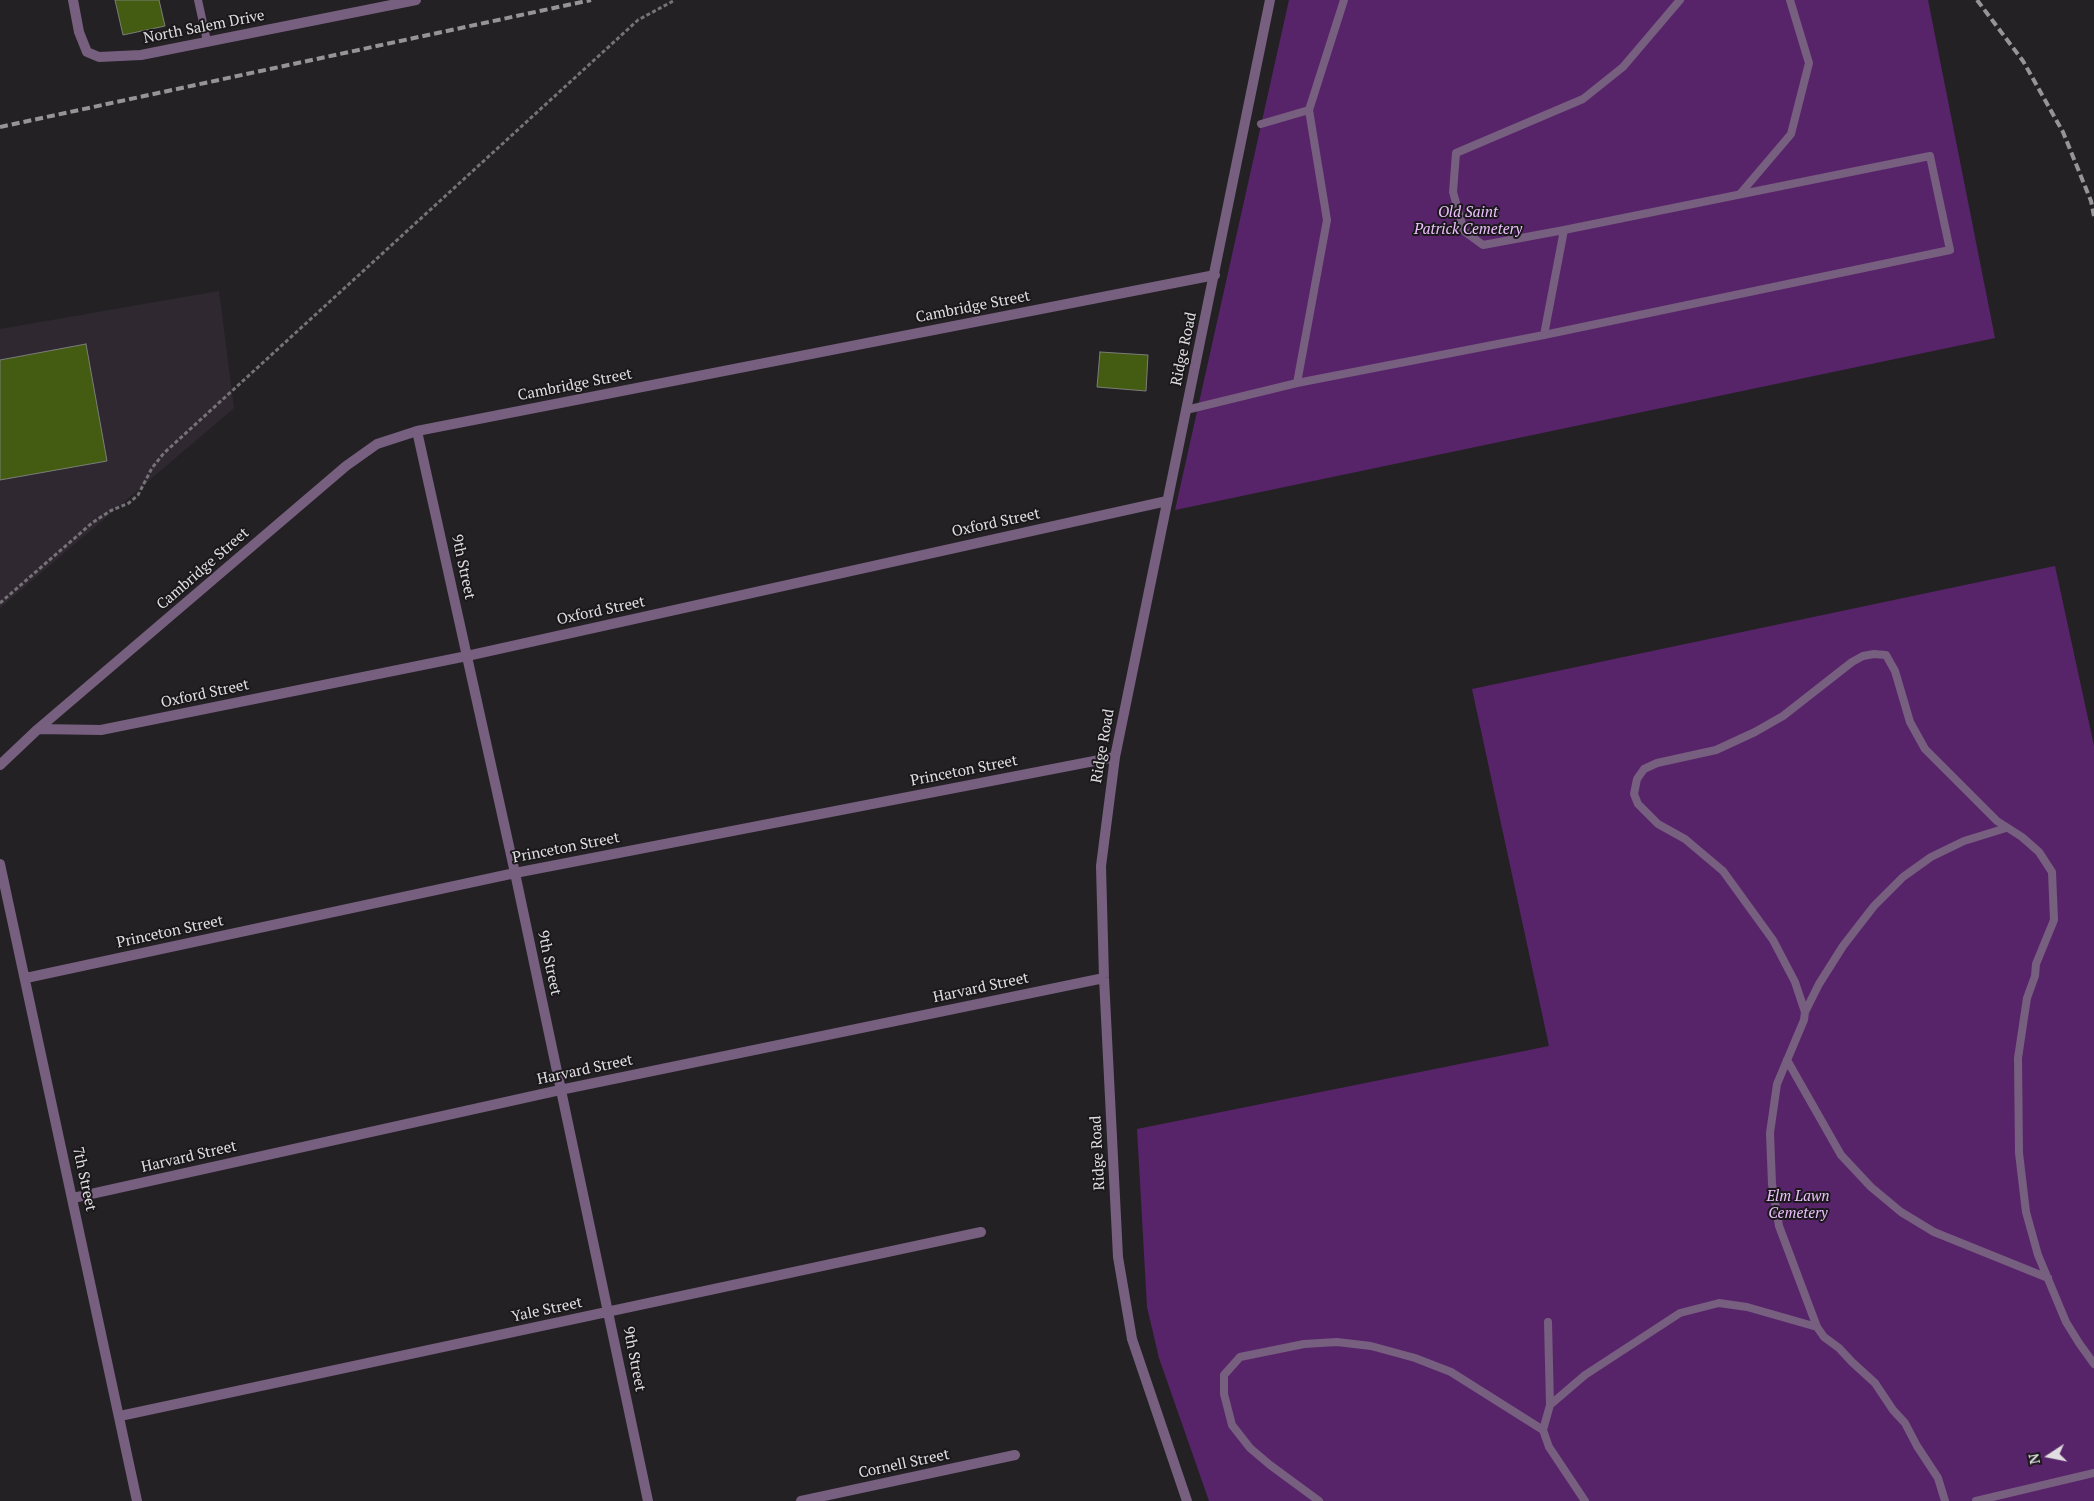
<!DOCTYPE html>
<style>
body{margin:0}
#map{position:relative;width:2094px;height:1501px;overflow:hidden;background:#242125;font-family:"PT Serif",serif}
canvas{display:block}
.north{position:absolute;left:2024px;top:1431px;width:50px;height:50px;-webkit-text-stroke:4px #1b181c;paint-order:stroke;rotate:259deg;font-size:14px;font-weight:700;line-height:20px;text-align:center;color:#e0dee1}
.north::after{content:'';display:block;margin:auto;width:18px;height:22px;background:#e0dee1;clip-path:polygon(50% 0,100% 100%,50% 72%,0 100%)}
</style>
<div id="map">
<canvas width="2094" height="1501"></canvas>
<div class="north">N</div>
</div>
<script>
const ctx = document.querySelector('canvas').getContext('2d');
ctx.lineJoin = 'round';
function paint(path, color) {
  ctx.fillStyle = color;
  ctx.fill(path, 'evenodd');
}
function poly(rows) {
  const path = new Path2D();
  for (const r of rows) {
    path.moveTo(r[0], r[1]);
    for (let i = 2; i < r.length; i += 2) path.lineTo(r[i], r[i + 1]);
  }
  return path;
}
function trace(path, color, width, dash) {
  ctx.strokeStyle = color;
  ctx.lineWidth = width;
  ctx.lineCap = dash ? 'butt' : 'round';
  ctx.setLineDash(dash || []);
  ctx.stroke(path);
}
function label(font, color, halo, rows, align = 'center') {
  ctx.font = font + ' "PT Serif",serif';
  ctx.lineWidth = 4;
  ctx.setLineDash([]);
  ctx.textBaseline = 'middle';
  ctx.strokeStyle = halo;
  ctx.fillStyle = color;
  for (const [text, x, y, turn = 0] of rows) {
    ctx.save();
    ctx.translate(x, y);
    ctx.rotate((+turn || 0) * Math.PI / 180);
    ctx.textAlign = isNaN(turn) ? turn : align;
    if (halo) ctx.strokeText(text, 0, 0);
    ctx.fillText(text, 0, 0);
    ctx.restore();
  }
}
paint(poly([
 [219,291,234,408,0,608,0,329]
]), '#2f2831');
paint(poly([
 [1289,0,1928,0,1995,338,1175,510],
 [2055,566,2094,746,2094,1501,1209,1501,1159,1358,1147,1307,1137,1129,1549,1046,1472,689]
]), '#582469');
const building = poly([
 [115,0,159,0,165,26,123,35,115,0],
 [86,344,107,461,0,480,0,360,86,344],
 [1100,352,1148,355,1146,391,1097,387,1100,352]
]);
paint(building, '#445c12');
trace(building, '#7b7e78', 1);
trace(poly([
 [0,603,92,523,110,511,129,503,138,495,152,468,164,453,638,20,675,0]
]), '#757376', 3, [4, 2.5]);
trace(poly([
 [198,0,207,41],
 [1261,124,1309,110,1344,0],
 [1740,194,1791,134,1809,63,1790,0],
 [1564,230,1483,245,1464,231,1453,192,1456,153,1583,99,1623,67,1680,0],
 [1297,383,1327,220,1309,110],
 [1186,410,1297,383,1544,335,1950,250,1930,156,1564,230,1544,335],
 [1805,1012,1819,984,1843,946,1874,906,1903,877,1931,857,1964,841,2006,828],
 [1787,1060,1841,1155,1871,1187,1901,1212,1934,1232,2048,1278],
 [1548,1322,1550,1405],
 [1319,1501,1270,1465,1250,1448,1232,1425,1224,1394,1224,1375,1240,1357,1304,1344,1337,1342,1371,1346,1415,1358,1451,1372,1543,1430],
 [1585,1501,1549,1447,1543,1430,1550,1405,1585,1375,1680,1313,1719,1303,1747,1307,1817,1327],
 [1945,1501,1938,1478,1917,1446,1905,1423,1893,1410,1875,1383,1852,1362,1839,1348,1824,1337,1817,1327,1779,1226,1772,1184,1770,1133,1777,1084,1804,1020,1805,1012,1795,982,1773,940,1723,871,1685,839,1658,824,1638,804,1634,794,1637,779,1644,769,1657,763,1716,750,1755,732,1783,716,1852,662,1863,656,1874,654,1886,655,1895,671,1910,722,1925,749,1997,821,2022,837,2039,852,2052,872,2054,920,2036,964,2035,976,2027,998,2018,1058,2019,1153,2026,1212,2038,1255,2066,1322,2079,1343,2094,1364],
 [1976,1501,2094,1473]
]), '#775f7f', 8);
trace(poly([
 [73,0,79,32,87,52,99,57,141,55,416,0],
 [417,431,515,873,648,1501],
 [38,729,101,730,467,656,1167,501],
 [0,765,38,729,346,466,377,444,417,431,1215,275],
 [0,864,137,1501],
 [26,978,515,873,1115,757],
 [73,1198,560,1090,1104,978],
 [120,1416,981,1232],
 [801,1501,1015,1455],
 [1187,1501,1132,1339,1118,1257,1104,978,1101,866,1115,757,1270,0]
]), '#775f7f', 10);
trace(poly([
 [1977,0,2023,61,2063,132,2091,201,2094,216],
 [0,127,591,0]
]), '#969497', 4, [8, 4]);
label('15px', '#e0dee1', '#1b181c', [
 ["North Salem Drive",204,27,-11],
 ["Cambridge Street",973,307,-11],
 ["Ridge Road",1184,349,-78],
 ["Cambridge Street",575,385,-11],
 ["Oxford Street",996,523,-12],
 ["9th Street",463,567,78],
 ["Cambridge Street",203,569,-41],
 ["Oxford Street",601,611,-12],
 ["Oxford Street",205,694,-12],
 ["Ridge Road",1103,746,-80],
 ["Princeton Street",964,771,-11],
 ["Princeton Street",566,848,-11],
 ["Princeton Street",170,932,-12],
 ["9th Street",549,963,78],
 ["Harvard Street",981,988,-12],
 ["Harvard Street",585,1070,-12],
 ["Ridge Road",1098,1153,-93],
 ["Harvard Street",189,1157,-13],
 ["7th Street",84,1179,78],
 ["Yale Street",547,1310,-12],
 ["9th Street",634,1359,79],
 ["Cornell Street",904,1464,-12]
]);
label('italic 15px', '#edc0fd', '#1b181c', [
 ["Old Saint",1468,213],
 ["Patrick Cemetery",1468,230],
 ["Elm Lawn",1798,1197],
 ["Cemetery",1798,1214]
]);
</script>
